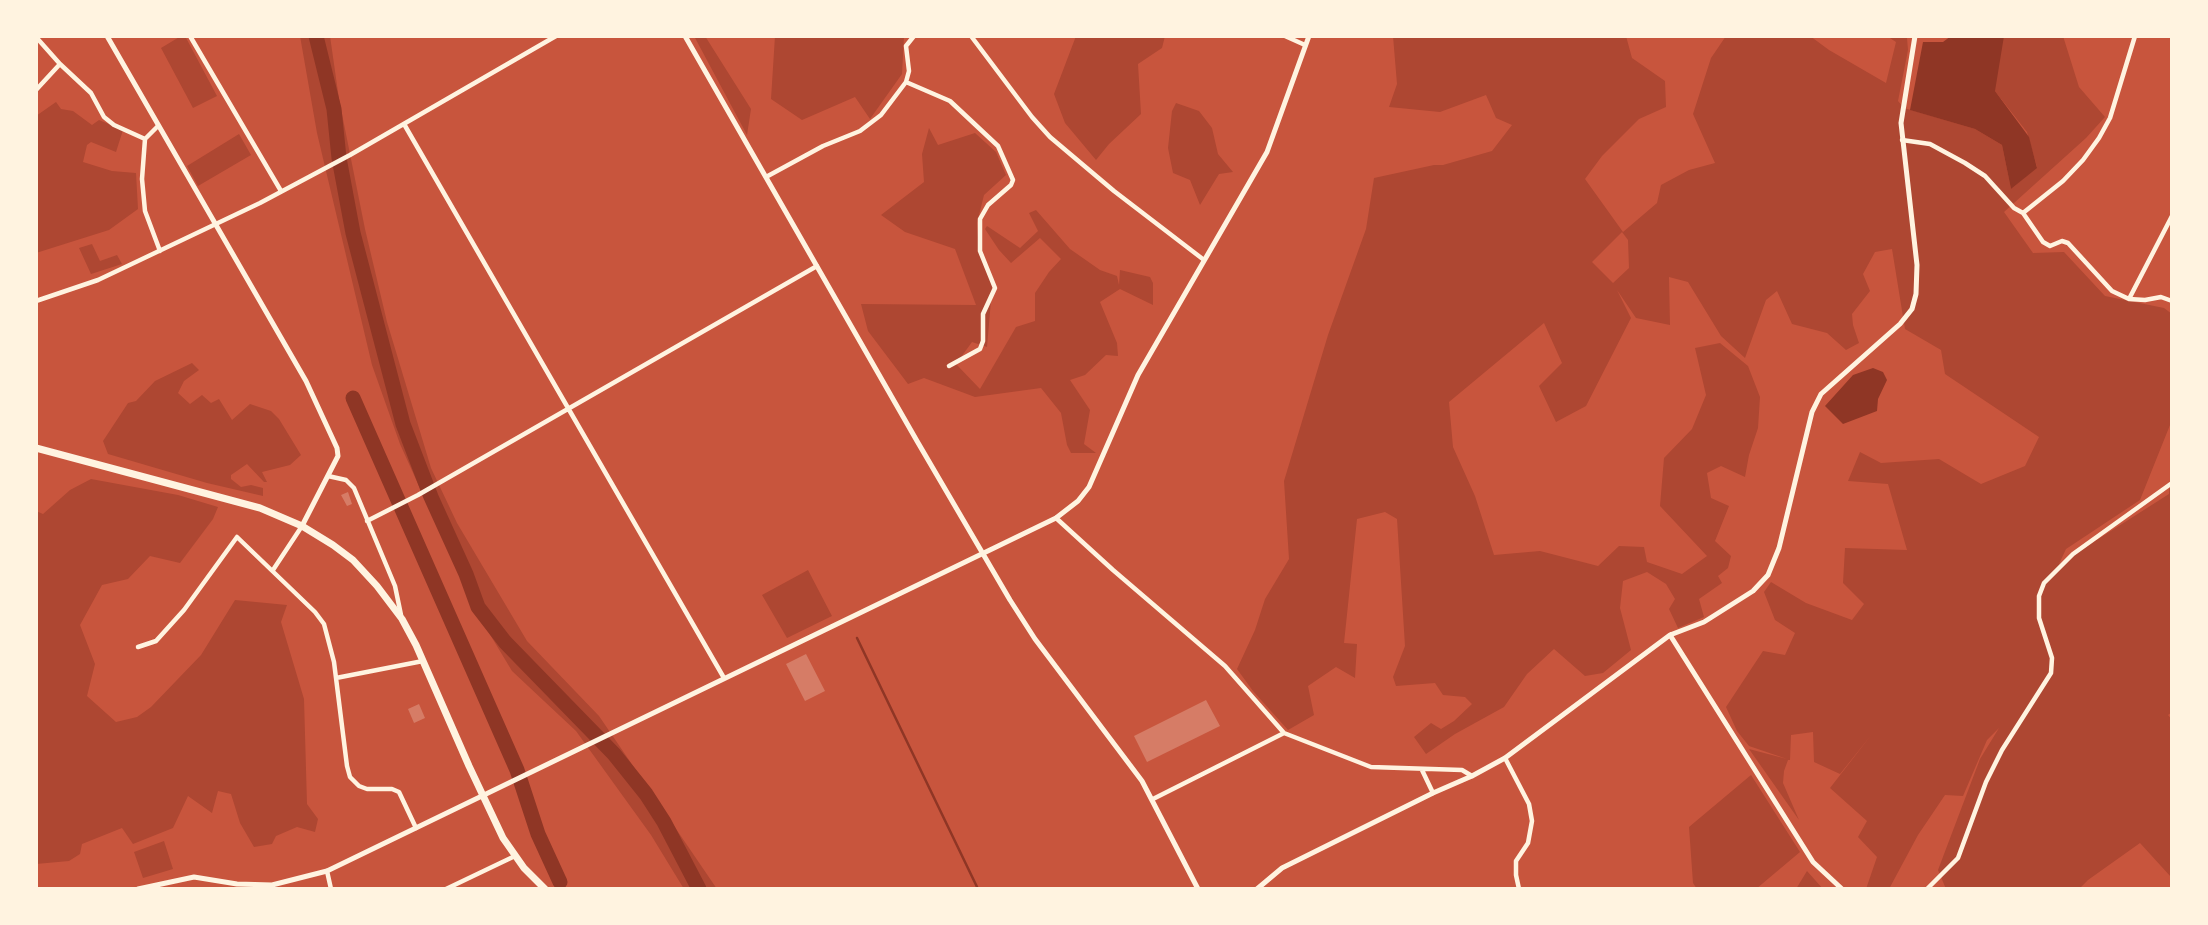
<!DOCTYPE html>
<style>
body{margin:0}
#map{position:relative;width:2208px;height:925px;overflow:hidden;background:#c8553d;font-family:Poppins,sans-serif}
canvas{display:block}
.frame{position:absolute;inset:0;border:38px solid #fff3e0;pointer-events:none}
</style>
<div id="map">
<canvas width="2208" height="925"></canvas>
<div class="frame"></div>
</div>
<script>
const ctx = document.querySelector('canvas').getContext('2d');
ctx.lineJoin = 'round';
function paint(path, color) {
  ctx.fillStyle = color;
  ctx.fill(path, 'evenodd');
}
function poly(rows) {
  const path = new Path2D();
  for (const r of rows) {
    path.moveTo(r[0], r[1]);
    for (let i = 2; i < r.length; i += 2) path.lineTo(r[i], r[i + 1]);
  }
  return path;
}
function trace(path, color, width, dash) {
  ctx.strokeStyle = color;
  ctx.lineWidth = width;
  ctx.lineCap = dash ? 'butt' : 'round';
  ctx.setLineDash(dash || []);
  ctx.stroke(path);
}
paint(poly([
 [181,36,185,36,217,96,193,108,161,48],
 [300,36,330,36,339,99,365,229,387,322,431,468,457,523,527,641,599,716,717,889,684,889,651,835,576,731,512,671,474,608,400,444,372,365,317,133],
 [694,36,705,36,751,109,747,135],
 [775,36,904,36,902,74,870,119,855,97,802,120,771,99],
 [1076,36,1165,36,1162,48,1138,64,1141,114,1109,144,1096,160,1065,123,1054,94],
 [1393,36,1626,36,1632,58,1665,81,1666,107,1639,119,1602,156,1585,179,1623,232,1657,203,1661,185,1689,170,1715,163,1693,114,1711,58,1726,36,1810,36,1829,50,1886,83,1896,42,1887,36,1907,38,1908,50,1898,101,1904,108,1975,129,2002,145,2011,189,2037,167,2027,132,1991,86,2001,36,2063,36,2079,87,2105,117,2086,138,2004,212,2033,253,2064,252,2105,296,2164,308,2172,314,2172,420,2140,500,2066,549,2059,564,2169,494,2172,454,2172,712,2168,715,2172,720,2171,877,2140,843,2088,880,2079,889,1946,889,1938,870,1980,759,1999,728,1987,740,1963,796,1945,795,1918,835,1889,889,1866,889,1877,857,1858,837,1867,821,1830,788,1872,734,1840,774,1814,762,1813,732,1791,735,1790,760,1788,760,1784,771,1783,783,1799,820,1749,749,1787,759,1749,746,1737,731,1726,707,1763,651,1785,655,1795,633,1775,620,1764,592,1771,582,1806,603,1852,620,1864,604,1843,583,1845,548,1907,550,1888,484,1848,481,1860,452,1881,463,1939,459,1981,484,2025,466,2039,437,1945,374,1941,350,1905,329,1892,249,1875,252,1863,274,1870,291,1852,314,1853,325,1859,343,1846,350,1827,333,1792,324,1777,291,1766,300,1745,358,1721,336,1688,282,1669,277,1670,325,1636,318,1617,290,1631,318,1586,406,1556,422,1539,386,1562,363,1544,323,1449,402,1453,447,1475,496,1494,555,1540,551,1598,566,1619,546,1644,547,1647,562,1682,574,1707,556,1660,506,1664,458,1692,429,1706,395,1695,348,1720,343,1748,366,1760,397,1758,428,1749,455,1745,477,1721,466,1707,473,1711,498,1729,506,1715,541,1731,556,1728,568,1718,576,1722,583,1699,599,1704,617,1678,628,1669,609,1675,599,1666,584,1647,572,1623,581,1620,608,1631,650,1603,673,1585,676,1554,649,1527,674,1504,707,1455,734,1426,754,1414,737,1431,723,1441,729,1454,721,1472,704,1465,697,1443,695,1435,683,1396,686,1393,677,1405,646,1397,519,1385,512,1357,519,1344,643,1357,644,1355,678,1336,667,1308,686,1314,715,1288,730,1253,691,1237,669,1255,630,1265,599,1289,559,1284,481,1328,335,1366,229,1374,178,1434,165,1443,165,1492,151,1512,125,1496,118,1486,95,1440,112,1389,107,1397,84],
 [1622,232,1628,240,1629,268,1613,283,1592,262],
 [56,102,61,109,73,111,92,125,99,120,123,130,116,152,91,142,87,145,83,162,112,171,136,173,138,209,109,230,36,253,36,116],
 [1176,103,1199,111,1212,128,1218,154,1233,172,1219,174,1200,205,1190,180,1173,173,1168,148,1172,111],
 [929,128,938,145,975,133,996,152,1006,175,984,195,977,223,979,252,985,269,993,277,987,347,972,342,956,364,980,389,1016,327,1035,321,1035,293,1049,272,1061,259,1040,238,1011,263,999,250,985,229,987,226,1020,248,1038,231,1029,213,1036,210,1070,249,1100,270,1117,276,1119,285,1120,270,1150,277,1153,283,1153,305,1120,289,1100,302,1117,343,1118,356,1106,355,1085,375,1070,380,1090,410,1084,444,1096,453,1071,453,1067,445,1061,413,1041,388,975,397,924,378,908,384,868,331,861,304,976,305,955,249,905,232,881,215,924,182,922,154],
 [239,134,251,155,198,186,187,166],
 [92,244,100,261,117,255,122,264,91,274,79,248],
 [192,363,199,370,184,381,178,393,190,404,202,395,211,403,219,399,232,420,250,404,271,411,279,419,301,455,290,465,262,472,267,482,264,482,247,464,231,475,231,479,241,487,251,485,263,488,263,496,207,483,108,454,103,441,128,403,136,401,155,381],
 [91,479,178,495,218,507,213,519,180,563,150,556,128,579,102,585,80,625,95,664,87,696,116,722,137,717,151,707,201,655,235,600,287,605,281,622,304,699,307,804,318,819,315,832,297,827,276,836,272,844,254,847,240,823,231,794,218,791,212,813,188,796,173,828,133,844,122,828,82,844,80,854,69,861,36,864,36,511,43,514,70,490],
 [808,570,832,616,787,638,762,595],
 [1751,775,1800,852,1756,889,1697,889,1693,883,1689,827],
 [164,841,173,869,143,878,134,852],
 [1807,871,1823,889,1796,889]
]), '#ae4732');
paint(poly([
 [1951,36,2004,36,1995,91,2029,137,2037,168,2011,189,2002,145,1975,129,1910,110,1923,42,1943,42],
 [1873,368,1883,372,1887,380,1878,399,1877,411,1843,424,1825,406,1853,375]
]), '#8f3625');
trace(poly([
 [857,638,978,889]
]), '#8f3625', 2.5);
trace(poly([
 [316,36,334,109,339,158,353,233,403,424,431,497,466,574,478,607,505,642,614,754,646,794,664,822,699,889],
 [353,398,517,770,538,834,560,882]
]), '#8f3625', 15);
paint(poly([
 [348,492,352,504,347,506,341,495],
 [806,654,825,691,805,701,786,664],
 [1206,700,1220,726,1147,762,1134,736],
 [419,704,425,718,414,723,408,709]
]), '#d67c66');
trace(poly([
 [190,36,281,191],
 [971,36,1032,117,1050,137,1114,191,1204,260],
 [1285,36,1305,45],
 [36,37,60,64],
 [906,82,950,101,998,146,1013,180,1011,185,988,205,980,219,980,251,995,288,983,314,983,341,980,349,949,366],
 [36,90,60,64,91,93,104,117,114,125,145,139,142,179,145,211,160,251],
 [404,124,724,678],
 [145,139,158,126],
 [1902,140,1930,144,1965,163,1985,176,2014,208,2023,213,2043,242,2050,246,2062,241,2068,243,2112,291,2129,299,2145,300,2161,297,2172,301],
 [766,177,823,146,860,131,881,115,906,82,909,71,906,46,914,36],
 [2023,213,2063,181,2083,160,2099,138,2110,118,2135,36],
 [2129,299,2172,216],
 [36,301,98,280,260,203,350,155,556,36],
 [328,476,346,480,354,488,395,586,401,615],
 [1056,518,1113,570,1225,666,1284,733,1371,767,1462,770,1472,776],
 [367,521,418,495,817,266],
 [273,570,302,526],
 [138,647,156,641,184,610,237,537,315,612,324,624,334,662,347,766,350,777,359,786,367,789,392,789,399,792,416,828],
 [336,678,423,661],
 [1505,758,1529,804,1532,821,1528,843,1516,861,1516,875,1519,889],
 [1422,770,1433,793],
 [1153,799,1284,733],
 [327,871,331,889],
 [446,889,515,856],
 [1927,889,1958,858,1986,782,2002,750,2051,673,2052,658,2039,618,2039,596,2044,583,2073,554,2172,483]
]), '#fff3e0', 4.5);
trace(poly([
 [107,36,306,381,337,448,338,456,302,526],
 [685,36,917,441,1010,600,1035,639,1142,781,1198,889],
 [1670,635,1813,862,1842,889],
 [138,889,194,877,237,884,272,885,327,871,1056,518,1078,501,1089,487,1138,375,1267,152,1309,36],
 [1257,889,1282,868,1433,793,1472,776,1505,758,1670,635,1704,622,1753,591,1768,575,1779,548,1812,412,1821,394,1900,324,1912,309,1916,294,1917,265,1901,123,1915,36]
]), '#fff3e0', 5);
trace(poly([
 [36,448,260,508,302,526,333,545,353,560,377,586,402,619,416,645,469,766,503,838,524,868,545,889]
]), '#fff3e0', 7);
</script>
